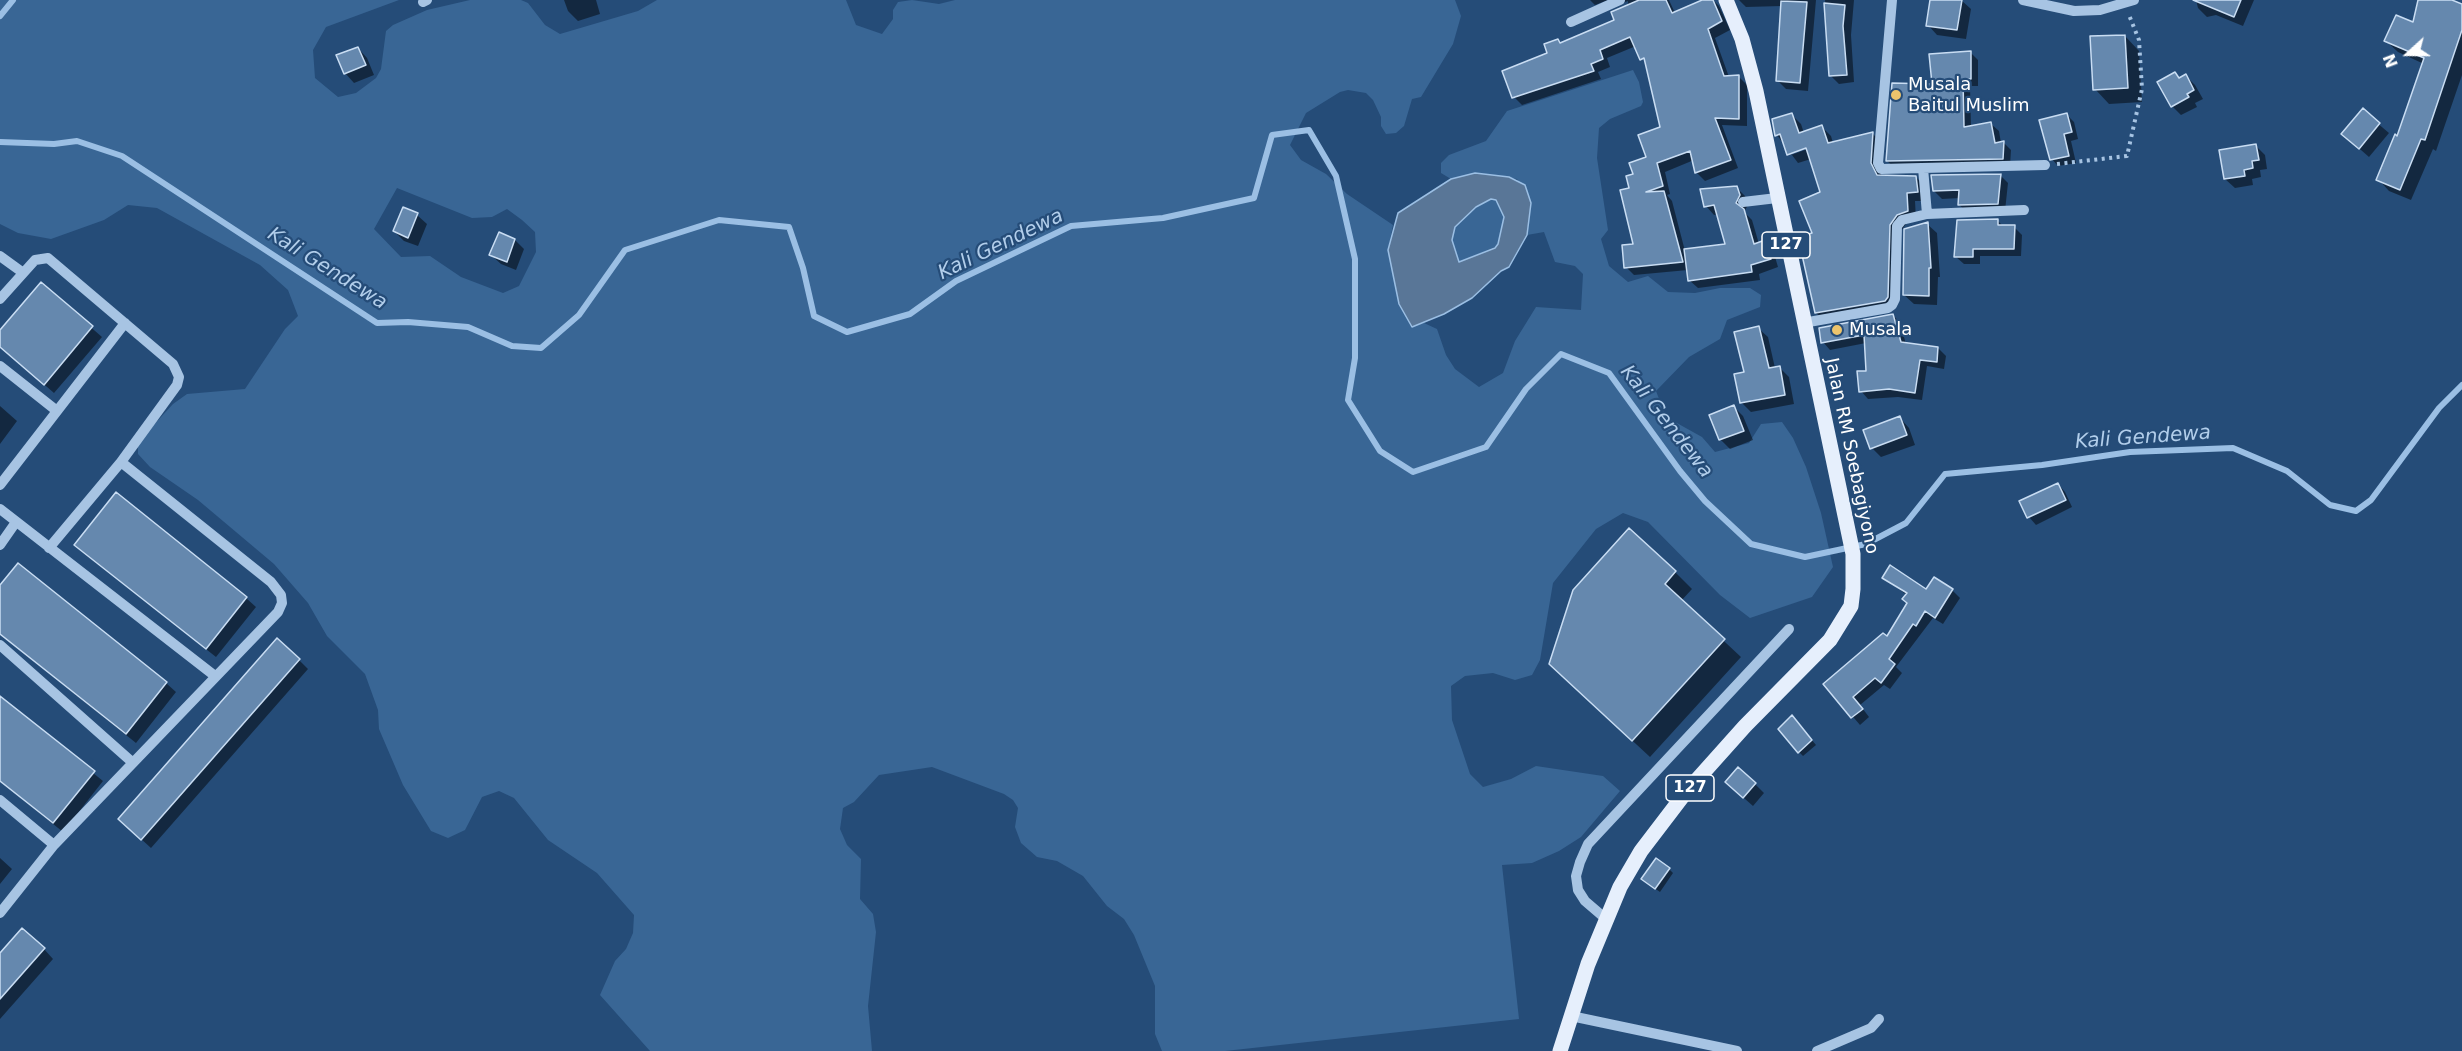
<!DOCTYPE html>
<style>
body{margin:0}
#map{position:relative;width:2462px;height:1051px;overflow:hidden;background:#254c78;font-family:"DejaVu Sans",sans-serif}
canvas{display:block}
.north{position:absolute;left:2378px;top:24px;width:60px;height:60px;-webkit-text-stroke:4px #254c78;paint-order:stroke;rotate:249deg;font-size:16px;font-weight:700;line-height:24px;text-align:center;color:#fff}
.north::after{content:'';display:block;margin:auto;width:21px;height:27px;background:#fff;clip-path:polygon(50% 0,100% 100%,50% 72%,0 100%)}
</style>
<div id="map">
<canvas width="2462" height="1051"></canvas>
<div class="north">N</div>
</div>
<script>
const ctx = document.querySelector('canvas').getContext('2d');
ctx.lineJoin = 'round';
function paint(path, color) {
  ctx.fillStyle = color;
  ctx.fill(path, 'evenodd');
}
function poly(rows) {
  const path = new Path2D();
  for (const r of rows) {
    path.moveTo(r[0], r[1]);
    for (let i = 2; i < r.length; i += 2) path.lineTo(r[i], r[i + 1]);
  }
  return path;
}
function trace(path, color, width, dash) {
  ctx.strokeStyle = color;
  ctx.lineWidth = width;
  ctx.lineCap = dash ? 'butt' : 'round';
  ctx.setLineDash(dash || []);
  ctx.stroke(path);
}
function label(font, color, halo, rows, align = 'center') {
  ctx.font = font + ' "DejaVu Sans",sans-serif';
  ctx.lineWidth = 4.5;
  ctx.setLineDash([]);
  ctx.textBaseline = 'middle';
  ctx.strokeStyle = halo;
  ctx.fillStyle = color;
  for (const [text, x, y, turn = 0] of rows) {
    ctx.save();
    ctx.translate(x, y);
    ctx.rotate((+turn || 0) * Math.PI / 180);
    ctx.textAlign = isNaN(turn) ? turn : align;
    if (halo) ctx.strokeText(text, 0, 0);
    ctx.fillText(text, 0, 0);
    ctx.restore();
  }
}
paint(poly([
 [0,0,399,0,326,27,313,50,315,78,338,97,356,93,376,78,381,69,386,31,393,25,427,10,470,0,521,0,528,3,545,25,560,34,638,11,657,0,846,0,856,25,882,34,893,19,893,10,898,2,912,0,939,4,955,0,1455,0,1461,16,1453,44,1421,97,1412,99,1404,126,1396,133,1386,134,1381,126,1381,117,1373,100,1366,93,1348,90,1340,92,1306,113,1290,145,1301,160,1326,174,1347,194,1393,225,1388,250,1399,304,1412,326,1424,323,1437,329,1446,355,1455,369,1479,387,1503,373,1515,341,1536,307,1581,310,1583,274,1575,266,1555,262,1544,232,1527,235,1531,203,1517,179,1475,173,1451,179,1441,173,1441,163,1449,155,1486,141,1507,111,1633,70,1639,82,1643,102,1641,106,1610,119,1599,128,1597,158,1608,230,1601,239,1609,266,1628,282,1648,276,1668,292,1695,293,1720,288,1750,288,1761,295,1760,307,1727,320,1720,339,1689,357,1656,391,1666,417,1702,437,1715,452,1749,443,1761,424,1782,422,1793,438,1806,467,1821,513,1833,567,1812,597,1750,618,1720,595,1648,522,1623,513,1596,529,1553,583,1540,660,1532,675,1515,680,1493,673,1465,676,1451,686,1452,720,1470,774,1483,787,1511,779,1536,766,1603,776,1620,791,1581,837,1559,851,1532,863,1502,865,1519,1019,1225,1051,1162,1051,1155,1034,1155,986,1134,935,1124,919,1107,906,1083,876,1057,861,1037,857,1021,843,1015,827,1018,808,1013,800,1004,794,932,767,879,775,854,802,843,808,840,829,847,845,861,859,860,899,873,914,876,932,868,1006,872,1051,650,1051,600,995,615,961,626,949,633,933,634,915,597,873,548,840,514,798,499,791,482,797,465,830,448,838,431,831,403,785,379,729,378,710,365,674,327,636,308,603,274,564,198,500,150,467,138,454,138,445,149,430,173,404,187,394,245,389,285,329,298,316,288,290,260,265,157,208,128,205,104,220,51,239,18,233,0,224],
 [397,188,472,218,492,217,507,209,522,220,535,232,536,252,519,286,503,293,461,277,430,256,401,257,374,229],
 [1492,199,1496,200,1504,217,1498,244,1495,247,1459,262,1452,240,1455,227,1476,207]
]), '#396695');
const water = poly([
 [1475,173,1509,177,1525,185,1531,203,1527,235,1509,267,1501,271,1472,298,1444,314,1412,327,1399,304,1388,250,1398,213,1451,179,1475,173],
 [1491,199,1496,200,1504,217,1498,244,1495,248,1459,262,1452,240,1455,227,1476,207,1491,199]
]);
paint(water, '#597697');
trace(water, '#9bbfe4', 1.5);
paint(poly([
 [564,0,596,0,600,14,578,21,568,11],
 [1590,0,1608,0,1595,5],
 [1608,0,1669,0,1675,13,1706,0,1713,0,1719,6,1730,30,1715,38,1729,77,1739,77,1747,85,1747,126,1722,125,1738,168,1705,181,1697,173,1694,160,1665,172,1670,194,1667,195,1672,201,1685,251,1727,246,1718,214,1714,215,1706,206,1737,188,1745,196,1748,205,1744,212,1752,220,1759,244,1764,242,1773,250,1778,267,1759,274,1760,280,1698,288,1689,280,1688,270,1634,275,1626,267,1635,245,1631,189,1635,175,1648,158,1662,128,1647,65,1636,46,1607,58,1610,67,1598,72,1601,79,1522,105,1514,97,1558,40,1561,44,1616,21,1613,13,1628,5,1628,1,1614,6],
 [1739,0,1816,0,1808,91,1786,89,1778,81,1782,6,1746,7],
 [1825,0,1854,0,1851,35,1854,82,1839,84,1830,75],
 [1932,0,1961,0,1971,9,1966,39,1937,35,1928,25],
 [2196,0,2254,0,2243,26,2216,15,2207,17,2198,8],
 [2419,0,2450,0,2462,5,2462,75,2436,151,2433,149,2411,200,2389,191,2378,179,2398,139,2424,64,2398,52,2386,41,2414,24],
 [2125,36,2139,51,2142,102,2109,104,2095,89],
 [358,48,367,58,374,75,354,83,345,73],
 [1971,53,1978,60,1978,86,1970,86,1971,127,1991,124,1999,131,2001,143,2004,143,2011,150,2010,166,1895,168,1887,161,1933,85],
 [2175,74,2180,79,2186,76,2195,85,2203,99,2195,103,2197,107,2181,115,2172,106],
 [2363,111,2389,133,2369,157,2353,143],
 [1791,114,1801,124,1804,133,1822,127,1831,136,1833,143,1873,134,1882,143,1881,177,1916,177,1925,187,1926,201,1915,201,1916,220,1906,224,1898,235,1896,307,1826,322,1816,313,1815,234,1822,192,1811,159,1798,163,1777,135],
 [1812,144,1813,147,1791,155,1791,152],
 [2066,114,2074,122,2078,139,2071,141,2076,163,2058,166,2051,158],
 [2255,145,2265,155,2267,169,2260,170,2261,177,2252,179,2253,185,2235,188,2225,179],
 [2000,175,2008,183,2005,211,1967,212,1959,205,1960,198,1942,199,1934,191],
 [417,215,427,224,418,246,404,241,394,231],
 [1997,220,2004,227,2014,227,2022,235,2021,256,1980,256,1980,264,1964,264,1956,257],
 [1927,224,1937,233,1940,277,1938,277,1937,305,1914,304,1904,295],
 [515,240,524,249,516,270,501,264,491,255],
 [41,284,102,337,54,393,0,346,0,333],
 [1893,315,1900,323,1906,344,1938,348,1946,356,1944,369,1927,366,1922,400,1898,397,1868,399,1861,391,1867,372,1866,343,1830,350,1823,342],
 [1758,328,1768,337,1775,368,1779,367,1789,377,1794,404,1751,412,1741,402,1746,373],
 [0,406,17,421,0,444],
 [1734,407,1743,416,1753,440,1730,449,1720,439],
 [1900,418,1909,428,1915,445,1881,457,1872,448],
 [2058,484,2065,492,2072,507,2036,525,2029,517],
 [86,554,246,598,256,607,216,657],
 [1675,572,1692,589,1681,601,1741,657,1650,757,1568,681],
 [1884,578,1927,591,1952,590,1960,598,1943,624,1933,618,1896,667,1902,673,1890,689,1884,685,1860,705,1869,717,1860,725,1825,684,1887,638,1909,603,1907,595],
 [0,588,166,683,176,692,136,743,0,634],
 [299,660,308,669,151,848,129,828],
 [0,698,103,781,63,832,0,781],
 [1796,721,1816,745,1803,756,1799,752],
 [1755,784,1764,793,1753,806,1736,791],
 [0,858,12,869,0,884],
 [1669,869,1673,873,1660,892,1647,883],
 [44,949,53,959,0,1019,0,955]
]), '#0007');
trace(poly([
 [0,16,13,0],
 [0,142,54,144,77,141,122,156,377,323,408,322,468,327,512,346,541,348,579,315,625,250,719,220,789,227,803,268,814,316,847,332,910,314,956,281,1071,226,1163,218,1254,198,1272,135,1309,130,1336,176,1355,259,1355,358,1348,400,1380,451,1413,472,1486,447,1526,389,1561,354,1609,373,1680,471,1705,501,1751,544,1805,557,1866,544,1906,523,1945,474,2042,465,2130,452,2233,448,2287,471,2330,505,2356,511,2371,500,2439,408,2462,385]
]), '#9bbfe4', 6);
const building = poly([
 [1639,0,1666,0,1672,13,1702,0,1713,0,1722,21,1708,29,1724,76,1739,75,1739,119,1715,118,1731,160,1695,173,1690,151,1657,163,1663,186,1646,192,1664,191,1683,262,1624,268,1622,245,1633,244,1620,190,1629,188,1626,176,1633,174,1629,163,1646,157,1638,135,1660,127,1644,58,1640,60,1630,37,1600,50,1603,59,1591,64,1594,71,1512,98,1502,71,1547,53,1544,44,1558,39,1560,43,1614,20,1611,12,1639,0],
 [1930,0,1962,0,1957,30,1926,26,1930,0],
 [2193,0,2241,0,2234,17,2193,0],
 [2418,0,2452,0,2462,4,2462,30,2425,140,2421,139,2400,190,2376,180,2395,134,2397,136,2424,58,2384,41,2396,15,2413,22,2418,0],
 [1781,1,1807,2,1800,83,1776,81,1781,1],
 [1824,3,1845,5,1843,26,1847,75,1829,76,1824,3],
 [2125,35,2128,88,2093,90,2090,36,2125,35],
 [358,47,366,65,344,74,336,55,358,47],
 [1971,51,1971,79,1963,79,1964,127,1991,122,1995,143,2004,141,2003,159,1886,161,1892,83,1932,84,1929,54,1971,51],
 [2175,72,2179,78,2186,74,2194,90,2187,94,2189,97,2171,107,2157,82,2175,72],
 [2363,108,2380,123,2359,149,2341,134,2363,108],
 [1792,113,1799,133,1822,125,1828,143,1873,132,1871,163,1877,175,1916,176,1918,192,1907,193,1908,211,1897,215,1890,225,1888,297,1885,301,1815,313,1798,237,1812,233,1799,201,1820,192,1806,148,1787,155,1780,134,1775,136,1772,119,1792,113],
 [2067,113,2072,132,2064,134,2069,156,2050,160,2039,120,2067,113],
 [2256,144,2259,160,2252,161,2253,168,2244,170,2245,176,2224,179,2219,150,2256,144],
 [2001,174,1998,204,1958,205,1959,190,1933,191,1931,175,2001,174],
 [1737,186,1740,195,1736,203,1744,209,1754,244,1765,240,1771,259,1751,265,1752,272,1688,281,1684,249,1725,244,1714,205,1704,207,1700,189,1737,186],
 [403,207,418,213,408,238,393,231,403,207],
 [1998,219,1998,225,2015,225,2014,249,1973,249,1973,257,1954,257,1957,220,1998,219],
 [1928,222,1931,268,1929,268,1929,296,1903,295,1904,229,1928,222],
 [499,232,515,239,507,262,489,255,499,232],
 [41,282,93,326,44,385,0,347,0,330,41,282],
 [1893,314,1901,342,1938,347,1937,362,1920,360,1915,393,1889,389,1859,392,1857,371,1866,371,1864,335,1821,343,1819,328,1893,314],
 [1759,326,1769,368,1780,366,1785,395,1740,403,1734,374,1744,372,1734,332,1759,326],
 [1734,405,1744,431,1719,440,1709,415,1734,405],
 [1900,416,1907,435,1870,449,1863,430,1900,416],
 [2058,483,2066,500,2027,518,2019,501,2058,483],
 [116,492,247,597,206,649,74,545,116,492],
 [1629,528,1676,571,1665,584,1725,639,1632,741,1549,664,1573,590,1629,528],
 [18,563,167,682,126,734,0,634,0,585,18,563],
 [1890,565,1926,589,1934,577,1953,589,1935,618,1925,611,1916,626,1913,624,1889,659,1895,664,1881,683,1875,678,1853,697,1863,709,1851,718,1823,684,1883,633,1887,636,1907,603,1902,599,1907,593,1882,578,1890,565],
 [277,638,300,659,141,840,118,819,277,638],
 [0,696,95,771,53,823,0,781,0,696],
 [1792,715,1812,740,1798,753,1778,729,1792,715],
 [1738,767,1756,783,1743,798,1725,782,1738,767],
 [1656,858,1670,868,1655,889,1641,879,1656,858],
 [22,928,45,948,0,999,0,953,22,928]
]);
paint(building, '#6588ae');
trace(building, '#c9ddf3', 1.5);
trace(poly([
 [2057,164,2127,156,2142,89,2139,40,2129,15]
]), '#a7c4e3', 4, [3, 4.5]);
trace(poly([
 [1892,0,1878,163,1881,169,2045,165],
 [2023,0,2074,11,2100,10,2134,0],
 [423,2,427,0],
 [1571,22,1620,0],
 [1743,202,1777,198],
 [1927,214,2024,210],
 [0,256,22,272],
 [0,299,35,260,48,258,173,364,179,377,177,385,121,462,49,548],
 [1803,323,1888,308,1892,305,1895,299,1897,226,1902,220,1927,214,1923,168],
 [0,366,57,411],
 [0,485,125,323],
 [0,509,215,676],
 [0,545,16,522],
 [0,645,132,762],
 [0,800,54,845],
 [0,913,54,845,278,612,282,603,281,595,271,582,121,462],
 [1606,919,1585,901,1578,890,1576,876,1580,862,1588,844,1789,629],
 [1571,1016,1737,1051],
 [1817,1051,1871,1028,1879,1019]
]), '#a7c4e3', 10);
trace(poly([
 [1560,1051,1588,964,1620,887,1641,851,1686,792,1745,726,1830,640,1851,606,1853,589,1853,554,1756,91,1742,39,1726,0]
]), '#e6effc', 15);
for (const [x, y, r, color] of [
 [1896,95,6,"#ecc46c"],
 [1837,330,6,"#ecc46c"]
]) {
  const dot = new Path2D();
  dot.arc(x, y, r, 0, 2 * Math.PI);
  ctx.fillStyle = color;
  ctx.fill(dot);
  trace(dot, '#254c78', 2);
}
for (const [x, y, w] of [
 [1786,245,48],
 [1690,788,48]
]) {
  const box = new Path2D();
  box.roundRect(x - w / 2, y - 13, w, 26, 4.5);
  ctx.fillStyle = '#254c78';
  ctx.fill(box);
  trace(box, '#fff', 1.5);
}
label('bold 16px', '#fff', null, [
 ["127",1786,245],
 ["127",1690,788]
]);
label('18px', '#fff', '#254c78', [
 ["Musala",1908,85],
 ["Baitul Muslim",1908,106],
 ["Musala",1849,330]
], 'left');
label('18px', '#fff', '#254c78', [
 ["Jalan RM Soebagiyono",1851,456,78]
]);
label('italic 20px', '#b2ceeb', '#254c78', [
 ["Kali Gendewa",1001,245,-26],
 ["Kali Gendewa",327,269,32],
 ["Kali Gendewa",1666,422,52],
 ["Kali Gendewa",2143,438,-4]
]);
</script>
